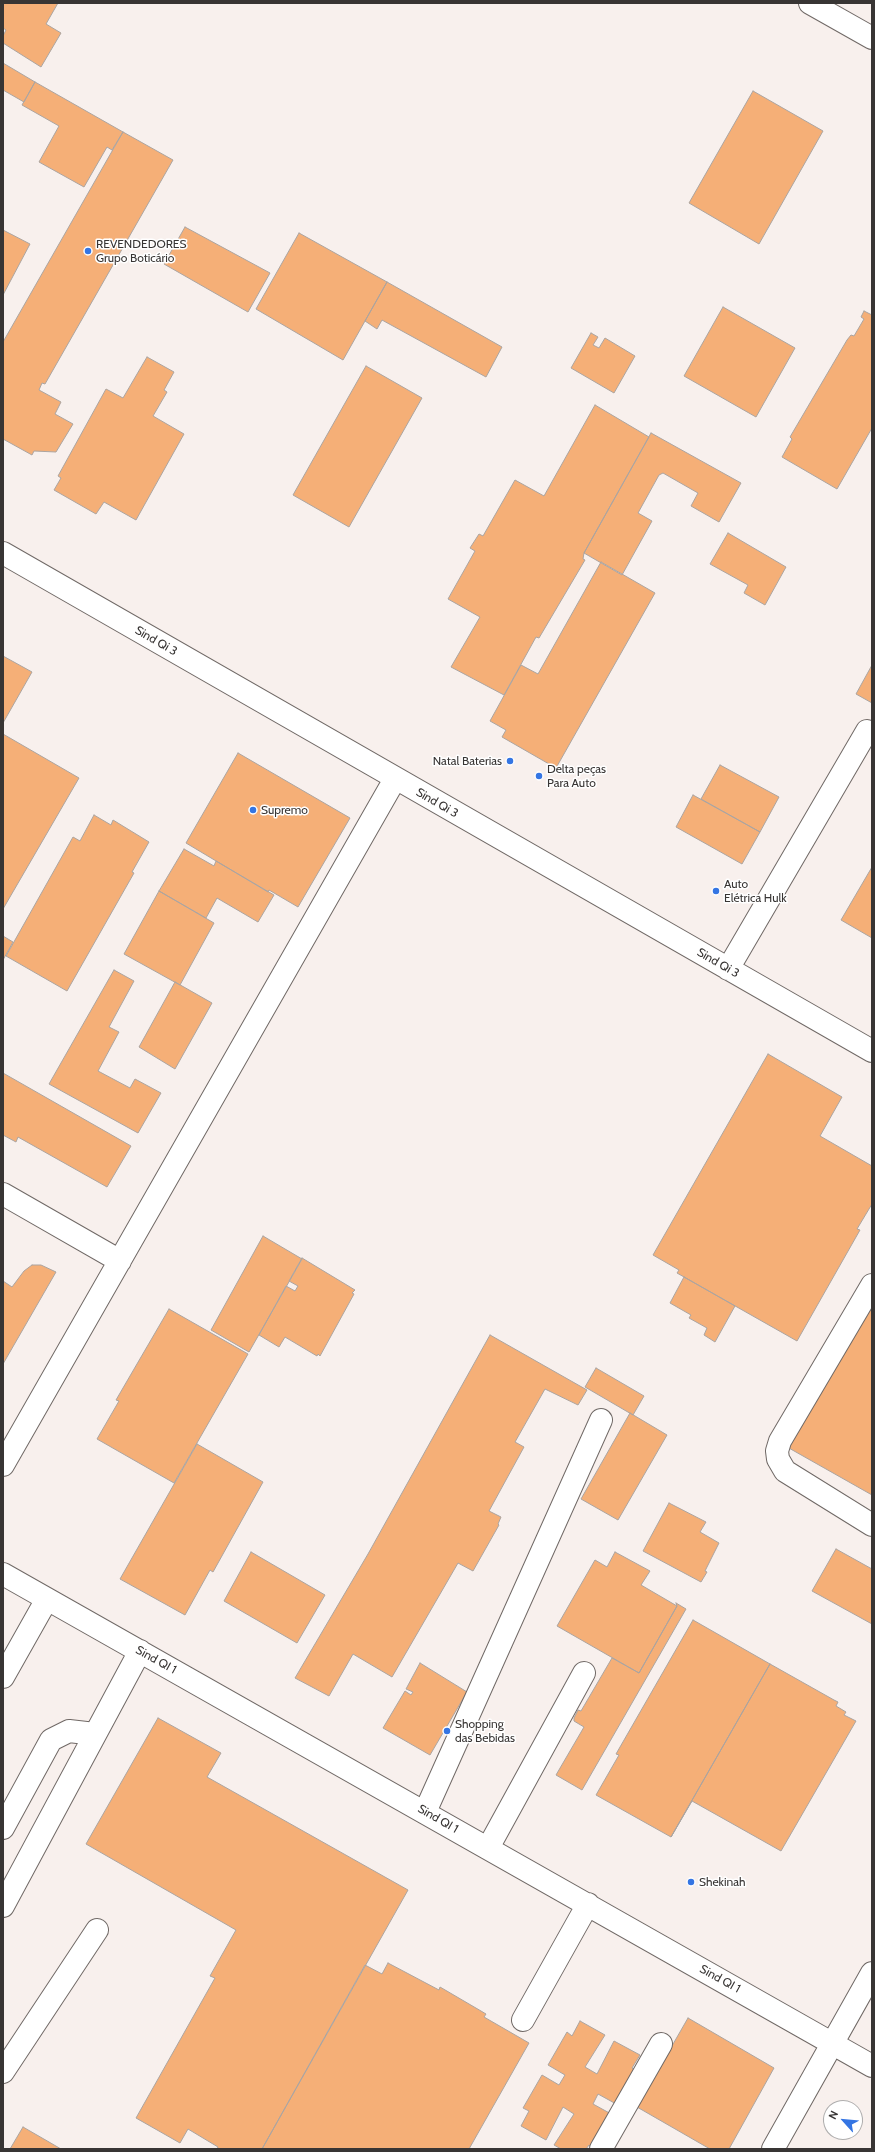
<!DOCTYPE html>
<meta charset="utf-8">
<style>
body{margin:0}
#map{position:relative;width:875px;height:2152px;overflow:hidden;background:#f8f0ed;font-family:Cabin,sans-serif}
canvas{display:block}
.frame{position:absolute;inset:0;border:4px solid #383534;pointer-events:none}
.north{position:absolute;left:823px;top:2100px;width:40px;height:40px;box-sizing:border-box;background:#fff;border:1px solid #afaeae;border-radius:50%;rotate:297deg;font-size:11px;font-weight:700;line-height:16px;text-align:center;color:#383534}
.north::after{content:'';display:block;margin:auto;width:14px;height:18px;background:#3475e3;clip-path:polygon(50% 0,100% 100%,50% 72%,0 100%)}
</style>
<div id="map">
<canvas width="875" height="2152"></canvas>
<div class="frame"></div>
<div class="north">N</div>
</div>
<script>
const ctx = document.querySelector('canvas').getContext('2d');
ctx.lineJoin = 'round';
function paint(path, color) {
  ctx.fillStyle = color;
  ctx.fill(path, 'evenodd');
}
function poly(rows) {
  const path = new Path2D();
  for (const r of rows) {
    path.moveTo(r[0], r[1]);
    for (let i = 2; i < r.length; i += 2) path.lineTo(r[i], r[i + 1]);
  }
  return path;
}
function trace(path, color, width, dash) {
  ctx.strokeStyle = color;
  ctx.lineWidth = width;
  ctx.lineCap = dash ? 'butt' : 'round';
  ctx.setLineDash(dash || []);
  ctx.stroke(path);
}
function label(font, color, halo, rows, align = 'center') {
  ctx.font = font + ' Cabin,sans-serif';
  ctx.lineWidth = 3;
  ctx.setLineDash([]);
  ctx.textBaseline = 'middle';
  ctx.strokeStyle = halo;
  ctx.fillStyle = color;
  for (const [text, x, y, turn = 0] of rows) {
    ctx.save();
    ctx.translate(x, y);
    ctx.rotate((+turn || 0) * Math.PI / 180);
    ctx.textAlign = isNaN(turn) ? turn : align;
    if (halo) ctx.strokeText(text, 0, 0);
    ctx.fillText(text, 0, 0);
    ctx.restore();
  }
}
const building = poly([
 [3,3,58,3,46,24,61,33,41,67,3,43,3,36,6,30,3,28,3,3],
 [3,63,35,82,24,102,3,90,3,63],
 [35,82,123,132,112,150,107,147,84,187,39,162,59,126,22,105,35,82],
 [753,91,823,131,759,244,689,203,753,91],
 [123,132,173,160,45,384,42,383,39,390,61,402,55,414,73,424,56,452,34,451,32,455,3,439,3,342,123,132],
 [185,227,270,273,248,312,164,264,185,227],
 [3,230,30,244,3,295,3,230],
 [299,233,387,282,343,360,256,309,299,233],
 [387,282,502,347,486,377,382,320,377,329,365,321,387,282],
 [723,307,795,348,756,417,684,376,723,307],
 [864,311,872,315,872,428,837,489,782,457,792,439,790,437,847,340,851,335,854,336,864,319,861,317,864,311],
 [591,333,598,337,593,345,599,348,605,338,635,356,614,393,571,368,591,333],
 [147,357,174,372,164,390,167,392,153,416,184,434,136,520,104,502,96,514,54,490,61,478,58,476,106,389,123,398,147,357],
 [366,366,422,398,349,527,293,495,366,366],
 [595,405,649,437,584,553,583,559,585,560,539,638,536,637,504,695,451,667,480,617,448,599,475,551,470,548,479,534,483,536,515,480,544,496,595,405],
 [651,433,741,483,719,522,691,506,698,493,663,473,659,475,638,513,652,521,622,575,584,553,651,433],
 [728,533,786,567,765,605,744,593,748,585,710,564,728,533],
 [601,562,655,593,556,768,502,737,506,730,490,721,521,665,538,674,601,562],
 [3,656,32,672,3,723,3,656],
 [872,665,872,703,856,694,872,665],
 [3,734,79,778,3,909,3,734],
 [238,753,350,818,298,907,269,890,268,892,186,843,238,753],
 [720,765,779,797,760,832,701,799,720,765],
 [693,795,760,832,742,864,676,827,693,795],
 [94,815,111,825,113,820,149,842,132,872,134,873,67,991,6,956,73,837,80,841,94,815],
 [184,849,214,866,216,861,274,895,258,922,217,898,206,918,159,891,184,849],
 [872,867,872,938,841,920,872,867],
 [159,891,214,923,180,985,124,954,159,891],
 [3,936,13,942,3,960,3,936],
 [114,970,134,981,109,1027,119,1032,98,1071,130,1088,135,1079,161,1093,138,1133,49,1084,114,970],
 [175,982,212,1003,175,1069,139,1047,175,982],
 [768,1054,842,1097,820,1136,872,1166,872,1204,857,1229,860,1230,797,1341,677,1273,679,1270,653,1255,768,1054],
 [3,1073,131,1146,107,1187,18,1137,16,1142,3,1135,3,1073],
 [263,1236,302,1259,249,1352,211,1330,263,1236],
 [302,1258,355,1290,352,1293,354,1294,320,1356,318,1354,317,1356,285,1337,279,1347,259,1335,286,1286,295,1291,298,1286,289,1281,302,1258],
 [32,1265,41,1265,56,1272,3,1364,3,1281,12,1287,24,1271,32,1265],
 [684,1277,735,1306,715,1342,704,1335,707,1328,689,1318,691,1315,670,1303,684,1277],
 [872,1283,872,1495,780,1443,872,1283],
 [169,1309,248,1354,174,1483,97,1439,119,1401,116,1400,169,1309],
 [490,1335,587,1390,578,1405,545,1389,515,1442,524,1447,489,1511,501,1517,498,1524,499,1525,473,1571,458,1563,392,1677,353,1654,329,1696,295,1678,368,1554,490,1335],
 [596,1368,644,1396,633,1415,585,1387,596,1368],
 [630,1413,667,1435,618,1520,581,1499,630,1413],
 [197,1444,263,1482,213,1572,210,1570,185,1615,120,1579,197,1444],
 [669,1503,706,1522,700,1532,719,1543,705,1571,707,1572,701,1582,643,1551,669,1503],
 [836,1549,872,1569,872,1624,812,1591,836,1549],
 [251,1552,325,1595,297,1643,224,1601,251,1552],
 [615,1552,650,1571,641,1585,677,1606,639,1673,557,1626,595,1560,607,1567,615,1552],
 [676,1603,686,1609,582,1790,556,1775,584,1727,574,1721,574,1718,578,1710,581,1711,612,1658,639,1673,677,1606,676,1603],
 [693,1620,770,1664,671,1837,596,1795,619,1755,616,1754,693,1620],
 [420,1663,467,1692,430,1755,383,1728,405,1691,411,1695,413,1692,406,1689,420,1663],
 [770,1664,834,1700,838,1702,836,1706,846,1712,844,1715,856,1721,781,1851,692,1801,671,1837,770,1664],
 [158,1718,221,1753,207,1777,408,1890,262,2149,217,2149,218,2147,188,2129,180,2143,136,2118,215,1978,210,1976,236,1930,86,1844,158,1718],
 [388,1963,439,1990,440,1987,481,2011,486,2014,484,2017,529,2043,469,2149,262,2149,365,1965,382,1974,388,1963],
 [688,2018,774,2068,729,2149,710,2149,637,2107,688,2018],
 [580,2021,605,2035,585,2067,597,2074,614,2041,640,2055,632,2068,637,2072,618,2105,598,2094,593,2104,613,2115,594,2148,589,2145,586,2149,561,2149,554,2145,574,2114,563,2107,546,2140,521,2126,529,2111,523,2108,542,2075,559,2085,565,2075,548,2065,567,2032,572,2036,580,2021],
 [23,2127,49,2142,61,2149,10,2149,23,2127]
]);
paint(building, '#f5af77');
trace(building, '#aba4a0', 1);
const minor = poly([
 [810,3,872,38],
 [3,553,872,1051],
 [728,969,867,731],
 [3,1194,120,1261],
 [872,1285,780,1441,777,1451,778,1459,785,1471,872,1525],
 [3,1465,395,779],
 [3,1574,872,2066],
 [3,1677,47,1599],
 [425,1812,601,1420],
 [3,1828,51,1740,69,1731,95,1734],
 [488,1848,584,1673],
 [3,1906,140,1651],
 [523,2020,588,1904],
 [3,2072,97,1930],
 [601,2149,661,2044],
 [773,2149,872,1973]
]);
trace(minor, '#706966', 24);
trace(minor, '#fff', 22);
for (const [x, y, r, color] of [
 [88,251,4,"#3475e3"],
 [510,761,4,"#3475e3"],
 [539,776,4,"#3475e3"],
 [253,810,4,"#3475e3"],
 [716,891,4,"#3475e3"],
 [447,1731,4,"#3475e3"],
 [691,1882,4,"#3475e3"]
]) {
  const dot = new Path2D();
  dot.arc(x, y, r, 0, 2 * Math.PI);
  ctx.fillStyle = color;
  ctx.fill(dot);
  trace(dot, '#fff', 1.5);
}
label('12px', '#383534', '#fff', [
 ["REVENDEDORES",96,244],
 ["Grupo Boticário",96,258],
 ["Natal Baterias",502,761,"right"],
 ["Delta peças",547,769],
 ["Para Auto",547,783],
 ["Supremo",261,810],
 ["Auto",724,884],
 ["Elétrica Hulk",724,898],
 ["Shopping",455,1724],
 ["das Bebidas",455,1738],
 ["Shekinah",699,1882]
], 'left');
label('12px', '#383534', '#fff', [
 ["Sind Qi 3",156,641,30],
 ["Sind Qi 3",437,803,30],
 ["Sind Qi 3",718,963,30],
 ["Sind QI 1",156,1660,29],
 ["Sind QI 1",438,1819,30],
 ["Sind QI 1",720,1979,29]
]);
</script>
